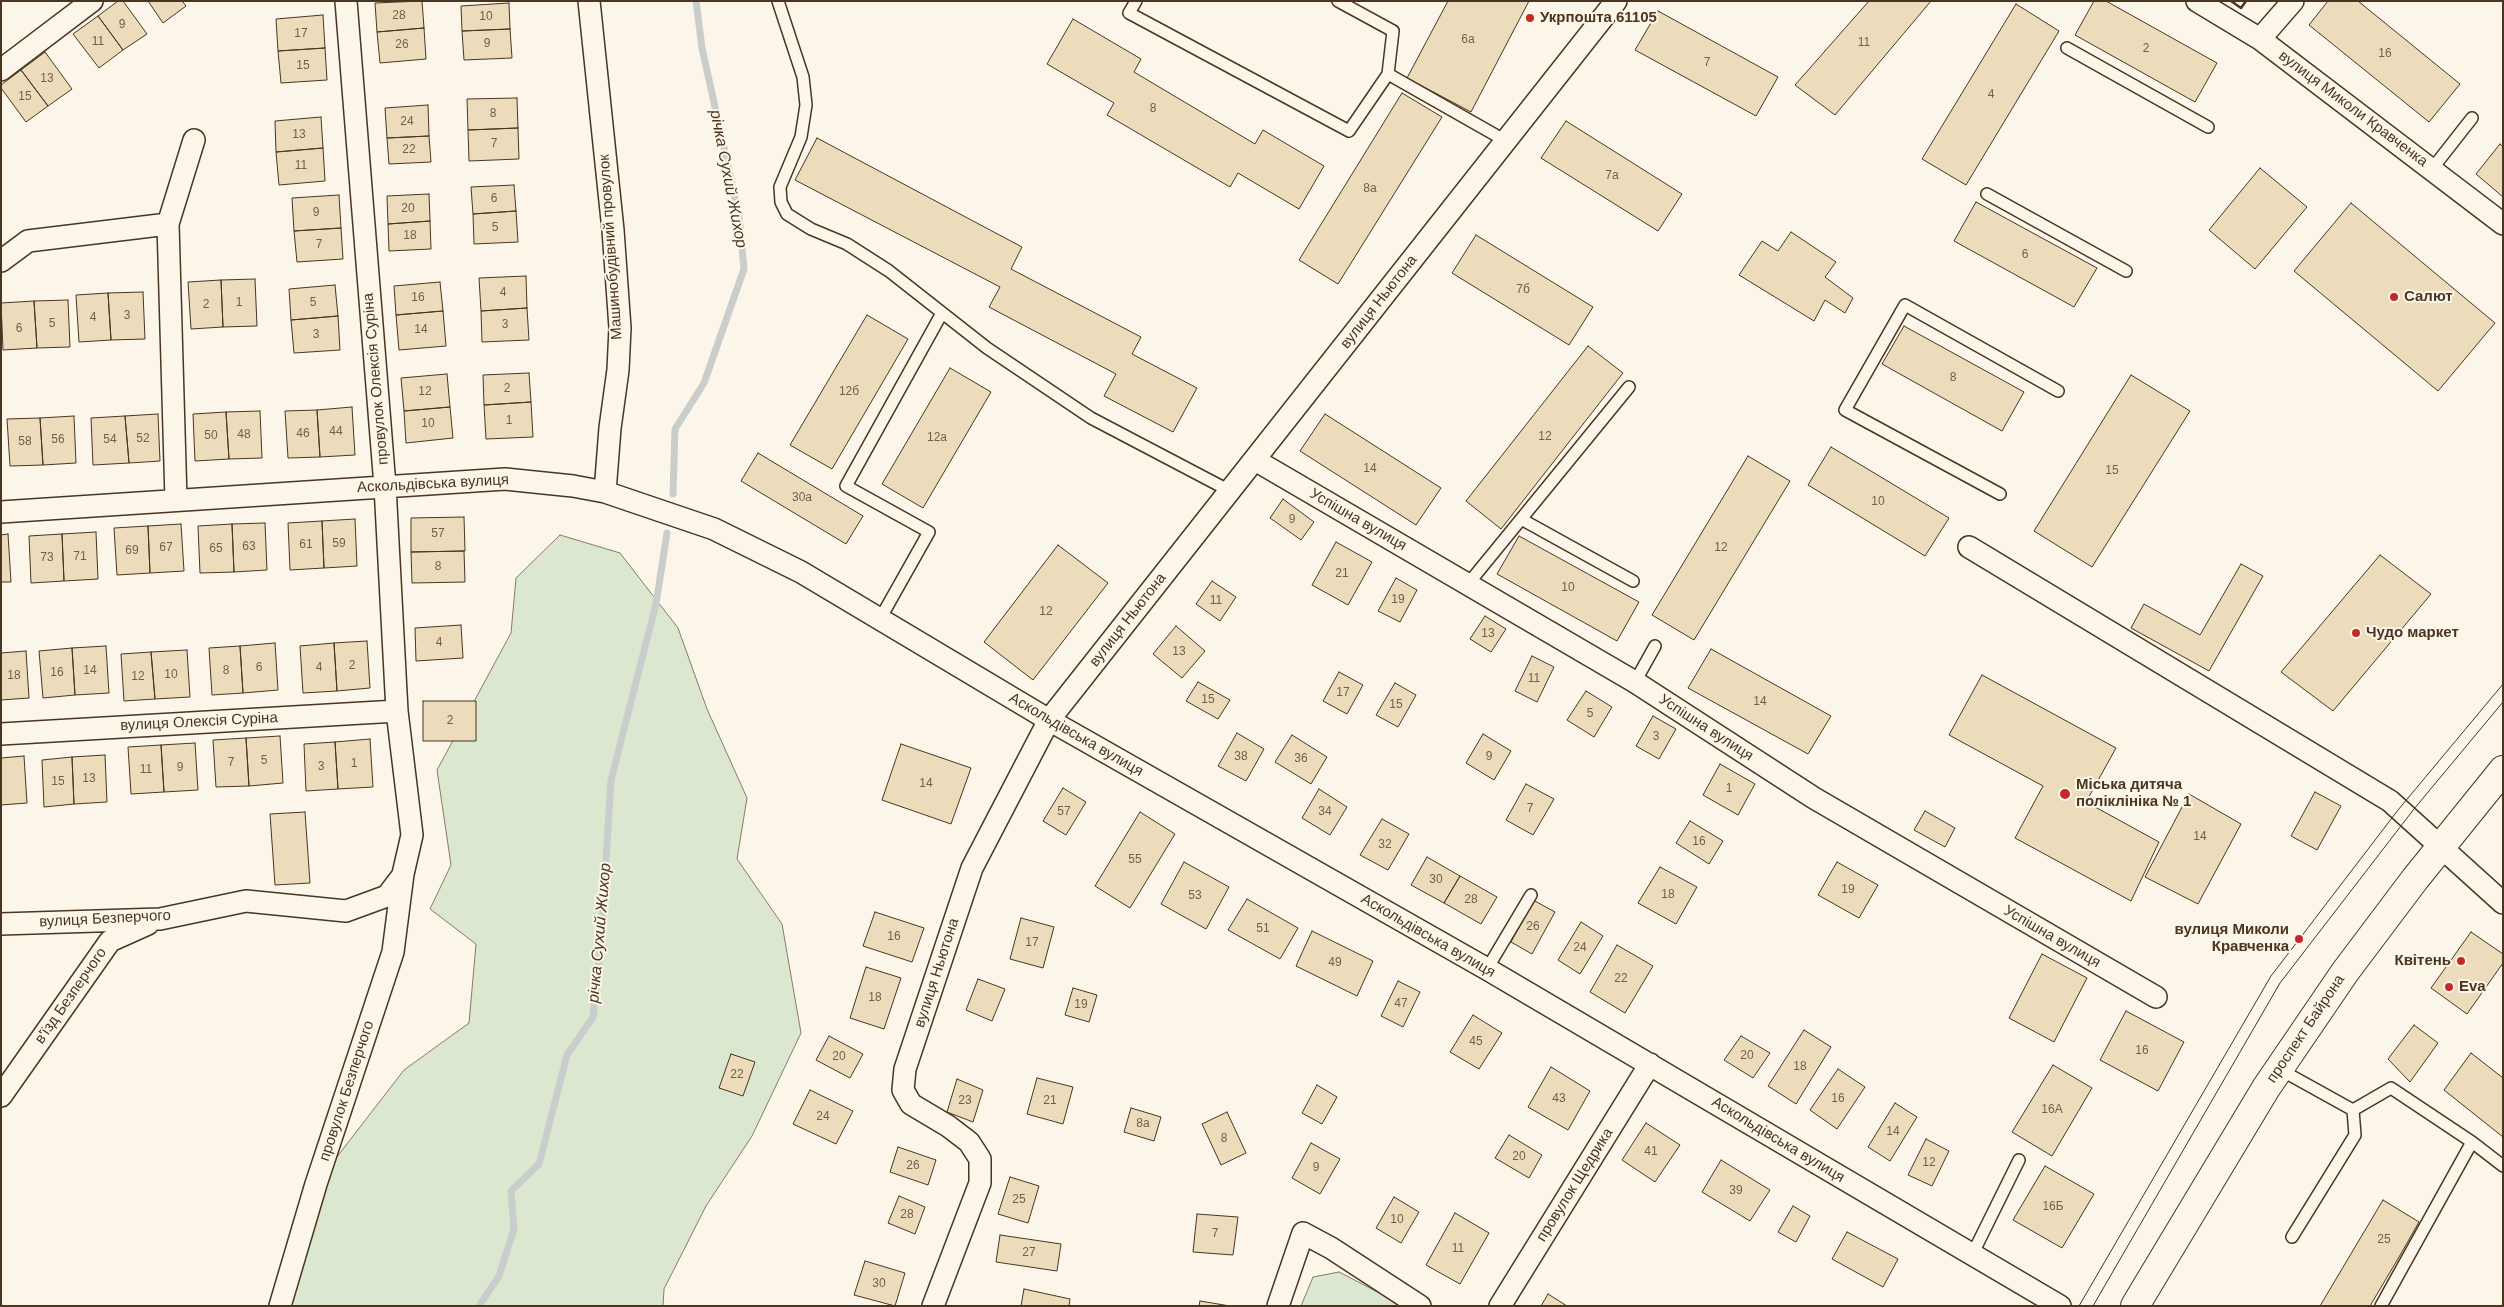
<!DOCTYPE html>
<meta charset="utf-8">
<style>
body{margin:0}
#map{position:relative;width:2504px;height:1307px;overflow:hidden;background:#fbf6e9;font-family:Helvetica,sans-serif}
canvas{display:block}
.frame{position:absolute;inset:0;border:2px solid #4a3520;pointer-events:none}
</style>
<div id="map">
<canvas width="2504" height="1307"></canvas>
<div class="frame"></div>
</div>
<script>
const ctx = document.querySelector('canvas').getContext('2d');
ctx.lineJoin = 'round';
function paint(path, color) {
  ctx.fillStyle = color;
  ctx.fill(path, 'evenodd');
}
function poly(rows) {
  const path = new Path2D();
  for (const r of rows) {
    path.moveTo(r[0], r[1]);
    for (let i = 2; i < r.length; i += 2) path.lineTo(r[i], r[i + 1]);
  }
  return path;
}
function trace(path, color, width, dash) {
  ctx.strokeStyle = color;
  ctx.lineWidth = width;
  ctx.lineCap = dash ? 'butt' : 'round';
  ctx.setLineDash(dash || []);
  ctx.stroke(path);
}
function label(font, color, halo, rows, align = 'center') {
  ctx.font = font + ' Helvetica,sans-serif';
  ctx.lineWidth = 4;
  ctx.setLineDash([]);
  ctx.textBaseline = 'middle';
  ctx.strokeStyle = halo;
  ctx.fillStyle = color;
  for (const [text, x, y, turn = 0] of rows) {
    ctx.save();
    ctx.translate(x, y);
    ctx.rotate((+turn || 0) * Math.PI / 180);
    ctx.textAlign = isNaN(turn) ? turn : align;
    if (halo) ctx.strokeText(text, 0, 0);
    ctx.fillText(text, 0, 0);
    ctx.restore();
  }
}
const green = poly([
 [560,535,620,553,678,628,707,709,747,798,737,859,782,924,801,1033,752,1136,706,1206,664,1289,663,1306,288,1306,316,1184,404,1070,469,1023,476,944,430,909,451,865,437,770,511,633,516,578,560,535],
 [1339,1272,1391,1299,1401,1306,1301,1306,1313,1277,1339,1272]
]);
paint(green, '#dce7d0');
trace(green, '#887966', 1);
trace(poly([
 [673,494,675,429,704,383,744,269,739,216,702,48,696,1],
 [479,1306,499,1276,514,1229,511,1191,539,1164,567,1055,593,1017,601,941,611,780,656,604,667,533]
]), '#c9cecd', 7);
const building = poly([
 [118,1,123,1,147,34,123,50,98,16,118,1],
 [148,1,182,1,186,6,163,23,148,1],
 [422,1,424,28,377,32,375,3,422,1],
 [1448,1,1529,1,1471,112,1407,78,1448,1],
 [1869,1,1931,1,1835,115,1795,85,1869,1],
 [2094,1,2106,1,2217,63,2195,102,2075,35,2094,1],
 [2328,1,2358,1,2460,84,2429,122,2309,25,2328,1],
 [509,3,510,29,462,31,461,6,509,3],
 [2016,4,2059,31,1966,185,1922,159,2016,4],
 [1658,11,1778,77,1756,116,1635,50,1658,11],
 [323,15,325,48,278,51,276,19,323,15],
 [98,16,123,50,99,68,73,34,98,16],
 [1073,19,1141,59,1134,72,1255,144,1263,130,1324,166,1299,209,1238,173,1230,187,1107,115,1114,103,1047,64,1073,19],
 [424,28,426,59,380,63,377,32,424,28],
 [510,29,512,58,464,60,462,31,510,29],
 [325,48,327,80,281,83,278,51,325,48],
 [45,52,72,89,48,106,21,70,45,52],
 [21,70,48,106,26,122,1,88,1,85,21,70],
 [1402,93,1442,117,1338,284,1299,260,1402,93],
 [517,98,518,128,468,130,467,99,517,98],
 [428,105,429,136,387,138,385,108,428,105],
 [321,117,323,148,276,152,275,121,321,117],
 [1566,121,1682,194,1658,231,1541,158,1566,121],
 [518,128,519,159,469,161,468,130,518,128],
 [429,136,431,162,389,164,387,138,429,136],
 [817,138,1022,247,1011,269,1141,337,1132,354,1197,388,1173,432,1104,396,1116,374,989,307,1000,287,795,180,817,138],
 [2500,144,2503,147,2503,197,2476,174,2500,144],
 [323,148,325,181,279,185,276,152,323,148],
 [2260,168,2307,207,2255,269,2209,230,2260,168],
 [514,185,516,211,473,214,471,187,514,185],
 [429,194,430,221,388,224,387,196,429,194],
 [339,195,341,228,294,231,292,198,339,195],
 [1976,202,2097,268,2074,307,1954,241,1976,202],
 [2351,203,2495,323,2438,391,2294,271,2351,203],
 [516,211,518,242,474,244,473,214,516,211],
 [430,221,431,249,389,251,388,224,430,221],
 [341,228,343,259,297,262,294,231,341,228],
 [1791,232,1836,262,1825,277,1853,298,1845,313,1825,300,1814,321,1739,275,1762,241,1778,251,1791,232],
 [1476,235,1593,307,1569,345,1452,273,1476,235],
 [526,276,527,308,481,311,479,278,526,276],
 [255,279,257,326,223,327,221,280,255,279],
 [221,280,223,327,191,329,188,282,221,280],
 [440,282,443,311,396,315,394,286,440,282],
 [335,285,338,316,291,320,289,289,335,285],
 [143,292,145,339,111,340,108,293,143,292],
 [108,293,111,340,79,342,76,295,108,293],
 [68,300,70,347,37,348,34,301,68,300],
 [34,301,37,348,3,350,1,303,34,301],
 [527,308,529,340,482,342,481,311,527,308],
 [443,311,446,346,399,350,396,315,443,311],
 [867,315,908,339,832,469,790,445,867,315],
 [338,316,340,350,294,353,291,320,338,316],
 [1904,326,2024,392,2002,431,1882,364,1904,326],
 [1588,346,1623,373,1501,529,1466,501,1588,346],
 [950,368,991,392,923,508,882,484,950,368],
 [529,373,531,402,484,405,483,375,529,373],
 [447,374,450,407,404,411,401,378,447,374],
 [2131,375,2190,411,2092,567,2034,531,2131,375],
 [531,402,533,437,486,439,484,405,531,402],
 [352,407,355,455,320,457,317,410,352,407],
 [450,407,453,438,406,443,404,411,450,407],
 [317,410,320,457,288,458,285,411,317,410],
 [260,411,262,458,229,459,226,412,260,411],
 [226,412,229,459,195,461,193,414,226,412],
 [158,414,160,461,129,463,125,416,158,414],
 [1325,414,1441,488,1416,525,1300,451,1325,414],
 [74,416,76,463,43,465,40,418,74,416],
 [125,416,129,463,93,465,91,418,125,416],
 [40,418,43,465,10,466,7,419,40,418],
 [1831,447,1949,518,1925,556,1808,485,1831,447],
 [758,453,863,516,846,544,741,481,758,453],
 [1748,456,1790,481,1694,640,1652,615,1748,456],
 [1283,499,1314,522,1301,540,1270,518,1283,499],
 [464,517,465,551,411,552,411,518,464,517],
 [355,519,357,566,324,568,322,521,355,519],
 [322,521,324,568,290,570,288,523,322,521],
 [265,523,267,570,234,572,232,524,265,523],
 [181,524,184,571,150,573,148,526,181,524],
 [232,524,234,572,200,573,198,526,232,524],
 [148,526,150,573,117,575,114,528,148,526],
 [96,532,98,579,64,581,62,534,96,532],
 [8,534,11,582,1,582,1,535,8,534],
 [62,534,64,581,31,583,29,536,62,534],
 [1519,536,1639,602,1617,641,1497,574,1519,536],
 [1336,542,1372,562,1348,605,1312,585,1336,542],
 [1058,545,1108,583,1033,680,984,642,1058,545],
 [464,551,465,582,412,583,411,552,464,551],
 [2380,555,2431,594,2333,711,2281,672,2380,555],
 [2241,564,2263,576,2209,671,2131,628,2144,604,2200,635,2241,564],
 [1396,578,1417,590,1400,622,1378,611,1396,578],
 [1212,581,1236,597,1220,621,1196,604,1212,581],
 [1485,616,1506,629,1491,652,1470,639,1485,616],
 [461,625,463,658,416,661,415,628,461,625],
 [1176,626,1205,651,1182,678,1153,654,1176,626],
 [367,641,370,688,337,691,334,643,367,641],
 [275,643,278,690,243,693,240,646,275,643],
 [334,643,337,691,303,693,300,646,334,643],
 [106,646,109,693,75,695,72,648,106,646],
 [240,646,243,693,212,695,209,648,240,646],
 [72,648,75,695,43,698,39,651,72,648],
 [1711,649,1831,716,1808,754,1688,688,1711,649],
 [187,650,190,697,155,699,151,652,187,650],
 [26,651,29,698,1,700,1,653,26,651],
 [151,652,155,699,124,701,121,654,151,652],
 [1532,656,1554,667,1537,702,1515,691,1532,656],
 [1339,672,1363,685,1347,714,1323,701,1339,672],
 [1982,675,2116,748,2086,802,2159,842,2131,901,2015,838,2043,786,1949,735,1982,675],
 [1198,682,1230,700,1218,719,1186,701,1198,682],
 [1395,683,1416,695,1398,727,1376,715,1395,683],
 [1586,691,1612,707,1594,737,1567,720,1586,691],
 [423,701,476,701,476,741,423,741,423,701],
 [1653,716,1676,729,1659,759,1636,746,1653,716],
 [1237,733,1264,749,1246,781,1218,766,1237,733],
 [1483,734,1511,751,1494,780,1466,763,1483,734],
 [1292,735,1327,757,1311,784,1275,762,1292,735],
 [280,736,283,783,249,786,246,738,280,736],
 [246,738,249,786,216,787,213,740,246,738],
 [370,739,373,787,338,789,335,742,370,739],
 [335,742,338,789,306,791,304,744,335,742],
 [195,743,198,790,164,792,161,745,195,743],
 [901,744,971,768,951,824,882,800,901,744],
 [161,745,164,792,131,794,128,747,161,745],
 [105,755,107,802,74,804,72,757,105,755],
 [24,756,27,803,1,805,1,758,24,756],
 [72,757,74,804,44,807,42,760,72,757],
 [1720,764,1755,784,1738,815,1703,795,1720,764],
 [1526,784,1554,799,1533,835,1506,820,1526,784],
 [1063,788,1086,802,1066,835,1043,821,1063,788],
 [1319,789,1347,807,1330,835,1302,818,1319,789],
 [2315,792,2341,806,2317,850,2291,836,2315,792],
 [2189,794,2241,824,2198,904,2145,877,2189,794],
 [1925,811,1955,828,1945,847,1914,830,1925,811],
 [305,812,310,883,275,885,270,814,305,812],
 [1140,812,1175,834,1130,908,1095,886,1140,812],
 [1382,819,1409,834,1388,870,1360,855,1382,819],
 [1690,821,1723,841,1709,864,1676,843,1690,821],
 [1427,857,1460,876,1444,903,1411,885,1427,857],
 [1184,862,1229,887,1206,929,1161,904,1184,862],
 [1837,862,1878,885,1859,918,1818,895,1837,862],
 [1660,867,1697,887,1676,924,1638,903,1660,867],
 [1460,876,1497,897,1481,924,1444,903,1460,876],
 [1247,899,1298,928,1280,959,1228,930,1247,899],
 [1533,900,1555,912,1532,954,1511,942,1533,900],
 [875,912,924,928,912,962,863,946,875,912],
 [1021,918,1054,927,1043,968,1010,959,1021,918],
 [1581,922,1603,936,1580,974,1558,960,1581,922],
 [1312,931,1373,961,1357,996,1296,966,1312,931],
 [2471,932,2503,954,2503,963,2467,1014,2431,988,2471,932],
 [1617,945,1653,966,1625,1013,1590,992,1617,945],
 [2042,954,2087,978,2054,1042,2009,1018,2042,954],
 [866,967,901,978,884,1029,850,1018,866,967],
 [978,979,1005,989,992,1021,966,1010,978,979],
 [1398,981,1420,992,1403,1027,1381,1016,1398,981],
 [1073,988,1097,995,1089,1022,1065,1015,1073,988],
 [2126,1011,2184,1042,2158,1091,2100,1060,2126,1011],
 [1473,1015,1502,1033,1479,1069,1450,1052,1473,1015],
 [2414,1025,2438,1043,2410,1082,2388,1059,2414,1025],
 [1804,1030,1831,1047,1796,1104,1768,1086,1804,1030],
 [829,1036,863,1054,850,1078,816,1060,829,1036],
 [1741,1036,1770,1053,1753,1078,1724,1060,1741,1036],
 [2471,1053,2503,1078,2503,1137,2444,1090,2471,1053],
 [731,1054,755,1062,743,1096,719,1088,731,1054],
 [2053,1065,2092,1088,2052,1156,2012,1132,2053,1065],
 [1551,1067,1590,1091,1568,1130,1528,1107,1551,1067],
 [1838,1069,1865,1087,1837,1129,1810,1110,1838,1069],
 [1037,1078,1073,1087,1063,1124,1027,1114,1037,1078],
 [957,1079,983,1090,973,1122,947,1112,957,1079],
 [1317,1085,1337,1097,1322,1124,1302,1113,1317,1085],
 [810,1090,853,1111,836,1144,793,1124,810,1090],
 [1895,1103,1917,1117,1890,1161,1868,1147,1895,1103],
 [1131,1108,1161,1117,1154,1141,1124,1132,1131,1108],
 [1227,1112,1246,1153,1221,1165,1202,1124,1227,1112],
 [1646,1123,1680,1145,1655,1182,1622,1160,1646,1123],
 [1509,1135,1542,1155,1529,1178,1495,1158,1509,1135],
 [1926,1139,1949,1151,1932,1186,1908,1175,1926,1139],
 [1311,1143,1340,1159,1320,1194,1292,1178,1311,1143],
 [898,1147,936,1160,928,1185,890,1172,898,1147],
 [1721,1160,1770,1190,1750,1221,1702,1192,1721,1160],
 [2045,1166,2094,1194,2062,1248,2013,1220,2045,1166],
 [1010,1177,1039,1186,1028,1223,998,1214,1010,1177],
 [899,1196,925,1207,915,1234,888,1223,899,1196],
 [1394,1197,1419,1212,1401,1243,1376,1228,1394,1197],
 [2383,1200,2419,1222,2399,1257,2370,1306,2320,1306,2383,1200],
 [1793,1206,1810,1216,1796,1242,1778,1232,1793,1206],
 [1455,1213,1489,1233,1460,1284,1426,1265,1455,1213],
 [1197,1214,1238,1217,1233,1255,1193,1252,1197,1214],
 [1847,1232,1898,1259,1883,1287,1832,1259,1847,1232],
 [1000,1235,1061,1244,1057,1271,996,1262,1000,1235],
 [865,1261,905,1273,895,1306,854,1295,865,1261],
 [1024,1289,1070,1299,1069,1306,1021,1306,1024,1289],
 [1548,1294,1567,1306,1541,1306,1548,1294],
 [1200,1301,1230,1306,1199,1306,1200,1301]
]);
paint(building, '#ecdcbc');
trace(building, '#4a3520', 1);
const service = poly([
 [778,1,803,77,806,105,801,137,780,187,781,202,787,214,811,229,847,244,889,271,987,348,1091,418,1230,491],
 [1136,1,1129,13,1349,131,1388,74,1393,31,1338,1],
 [2067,48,2208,127],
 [1388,74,1506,141],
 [2432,169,2472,118],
 [1987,194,2126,271],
 [2000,494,1845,410,1905,305,2058,391],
 [1521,519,1633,581],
 [1468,584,1629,387],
 [880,619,929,532,846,486,942,313],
 [1635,682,1655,646],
 [1487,969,1531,895],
 [2279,1069,2353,1110,2391,1088,2472,1142],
 [2292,1237,2355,1135,2353,1110],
 [1972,1255,2019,1160],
 [2381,1306,2472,1142,2503,1166]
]);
const minor = poly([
 [589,1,613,230,620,328,618,370,610,428,605,492],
 [2197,1,2260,39,2503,224],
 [2260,39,2293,1],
 [1,70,92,1],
 [168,224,176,500],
 [1,261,28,241,168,224,194,140],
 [1255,460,1635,682,1814,798,2156,997],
 [1,512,505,479,573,486,605,492,714,529,801,572,1049,720,1487,969,2060,1306],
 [1969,547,2390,801,2503,903],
 [1,734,397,711],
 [1,924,160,919,246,901,346,911,387,896,403,875],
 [1,1096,110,941,148,924],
 [280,1306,316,1184,393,952,403,874,412,835,397,711,385,486,346,1],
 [933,1306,980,1183,980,1159,969,1142,948,1126,911,1104,903,1090,905,1069,972,868,1049,720,1616,1],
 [1278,1306,1303,1233,1331,1248,1420,1306],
 [1500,1306,1650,1064]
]);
const primary = poly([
 [2135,1306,2266,1088,2345,972,2415,879,2503,770]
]);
trace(service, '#4a3520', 14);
trace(minor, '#4a3520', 24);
trace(primary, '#4a3520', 30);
trace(service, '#fbf6e9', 11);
trace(minor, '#fbf6e9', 21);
trace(primary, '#fbf6e9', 28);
trace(poly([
 [2079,1306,2271,976,2398,810,2503,684],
 [2093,1306,2280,983,2414,809,2503,702]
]), '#4a3520', 1);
trace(poly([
 [2231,1,2241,8,2246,1]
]), '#4a3520', 2.5);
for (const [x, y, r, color] of [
 [1530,18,5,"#c62828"],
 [2394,297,5,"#c62828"],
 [2356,633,5,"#c62828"],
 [2065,794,6,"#c62828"],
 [2299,939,5,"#c62828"],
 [2461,961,5,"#c62828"],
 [2449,987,5,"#c62828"]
]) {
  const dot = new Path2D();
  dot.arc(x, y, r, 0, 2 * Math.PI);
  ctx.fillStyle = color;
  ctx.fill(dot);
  trace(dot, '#fbf6e9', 2);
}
label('12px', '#725f47', null, [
 ["28",399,16],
 ["10",486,17],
 ["9",122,25],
 ["17",301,34],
 ["6a",1468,40],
 ["11",98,42],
 ["11",1864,43],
 ["9",487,44],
 ["26",402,45],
 ["2",2146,49],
 ["16",2385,54],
 ["7",1707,63],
 ["15",303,66],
 ["13",47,79],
 ["4",1991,95],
 ["15",25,97],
 ["8",1153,109],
 ["8",493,114],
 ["24",407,122],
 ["13",299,135],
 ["7",494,144],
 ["22",409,150],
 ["11",301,166],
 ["7а",1612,176],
 ["8а",1370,189],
 ["6",494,199],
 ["20",408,209],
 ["9",316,213],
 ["5",495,228],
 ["18",410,236],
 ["7",319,245],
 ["6",2025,255],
 ["7б",1523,290],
 ["4",503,293],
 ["16",418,298],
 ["1",239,303],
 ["5",313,303],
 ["2",206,305],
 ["3",127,316],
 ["4",93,318],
 ["5",52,324],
 ["3",505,325],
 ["6",19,329],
 ["14",421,330],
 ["3",316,335],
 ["8",1953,378],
 ["2",507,389],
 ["12",425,392],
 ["12б",849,392],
 ["1",509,421],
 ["10",428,424],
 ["44",336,432],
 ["46",303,434],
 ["48",244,435],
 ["50",211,436],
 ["12",1545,437],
 ["12а",937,438],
 ["52",143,439],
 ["56",58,440],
 ["54",110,440],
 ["58",25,442],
 ["14",1370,469],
 ["15",2112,471],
 ["30а",802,498],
 ["10",1878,502],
 ["9",1292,520],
 ["57",438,534],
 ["59",339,544],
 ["61",306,545],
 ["63",249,547],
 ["67",166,548],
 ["12",1721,548],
 ["65",216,549],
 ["69",132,551],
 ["71",80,557],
 ["73",47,558],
 ["8",438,567],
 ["21",1342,574],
 ["10",1568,588],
 ["19",1398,600],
 ["11",1216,601],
 ["12",1046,612],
 ["13",1488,634],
 ["4",439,643],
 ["13",1179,652],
 ["2",352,666],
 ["6",259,668],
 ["4",319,668],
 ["14",90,671],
 ["8",226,671],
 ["16",57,673],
 ["10",171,675],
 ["18",14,676],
 ["12",138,677],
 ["11",1534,679],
 ["17",1343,693],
 ["15",1208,700],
 ["14",1760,702],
 ["15",1396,705],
 ["5",1590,714],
 ["2",450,721],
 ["3",1656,737],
 ["38",1241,757],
 ["9",1489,757],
 ["36",1301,759],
 ["5",264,761],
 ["7",231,763],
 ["1",354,764],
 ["3",321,767],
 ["9",180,768],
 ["11",146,770],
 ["13",89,779],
 ["15",58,782],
 ["14",926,784],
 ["1",1729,789],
 ["7",1530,809],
 ["57",1064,812],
 ["34",1325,812],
 ["14",2200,837],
 ["16",1699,842],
 ["32",1385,845],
 ["55",1135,860],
 ["30",1436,880],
 ["19",1848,890],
 ["18",1668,895],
 ["53",1195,896],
 ["28",1471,900],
 ["26",1533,927],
 ["51",1263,929],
 ["16",894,937],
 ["17",1032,943],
 ["24",1580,948],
 ["49",1335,963],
 ["22",1621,979],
 ["18",875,998],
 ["47",1401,1004],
 ["19",1081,1005],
 ["45",1476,1042],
 ["16",2142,1051],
 ["20",1747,1056],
 ["20",839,1057],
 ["18",1800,1067],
 ["22",737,1075],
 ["43",1559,1099],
 ["16",1838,1099],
 ["23",965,1101],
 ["21",1050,1101],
 ["16А",2052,1110],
 ["24",823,1117],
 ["8а",1143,1124],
 ["14",1893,1132],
 ["8",1224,1139],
 ["41",1651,1152],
 ["20",1519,1157],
 ["12",1929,1163],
 ["26",913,1166],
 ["9",1316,1168],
 ["39",1736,1191],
 ["25",1019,1200],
 ["16Б",2053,1207],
 ["28",907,1215],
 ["10",1397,1220],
 ["7",1215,1234],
 ["25",2384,1240],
 ["11",1458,1249],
 ["27",1029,1253],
 ["30",879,1284]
]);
label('bold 15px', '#4a3520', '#fbf6e9', [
 ["Укрпошта 61105",1540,18],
 ["Салют",2404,297],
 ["Чудо маркет",2366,633],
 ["Міська дитяча",2076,785],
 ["поліклініка № 1",2076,802],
 ["вулиця Миколи",2289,930,"right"],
 ["Кравченка",2289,947,"right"],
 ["Квітень",2451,961,"right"],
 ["Eva",2459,987]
], 'left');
label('15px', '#4a3520', '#fbf6e9', [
 ["вулиця Миколи Кравченка",2353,109,37],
 ["Машинобудівний провулок",611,247,-94],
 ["вулиця Ньютона",1379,302,-52],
 ["провулок Олексія Суріна",376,379,-95],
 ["Аскольдівська вулиця",433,484,-3],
 ["Успішна вулиця",1358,520,30],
 ["вулиця Ньютона",1128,620,-52],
 ["вулиця Олексія Суріна",199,722,-3],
 ["Успішна вулиця",1706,728,33],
 ["Аскольдівська вулиця",1076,735,30],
 ["вулиця Безперчого",105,919,-3],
 ["Аскольдівська вулиця",1428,936,30],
 ["Успішна вулиця",2052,937,30],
 ["вулиця Ньютона",937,973,-72],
 ["в'їзд Безперчого",71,996,-55],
 ["проспект Байрона",2306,1029,-56],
 ["провулок Безперчого",347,1091,-72],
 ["Аскольдівська вулиця",1778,1140,31],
 ["провулок Щедрика",1575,1185,-58]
]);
label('italic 16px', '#4a3520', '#fbf6e9', [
 ["річка Сухий Жихор",728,179,79],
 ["річка Сухий Жихор",600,933,-85]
]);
</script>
